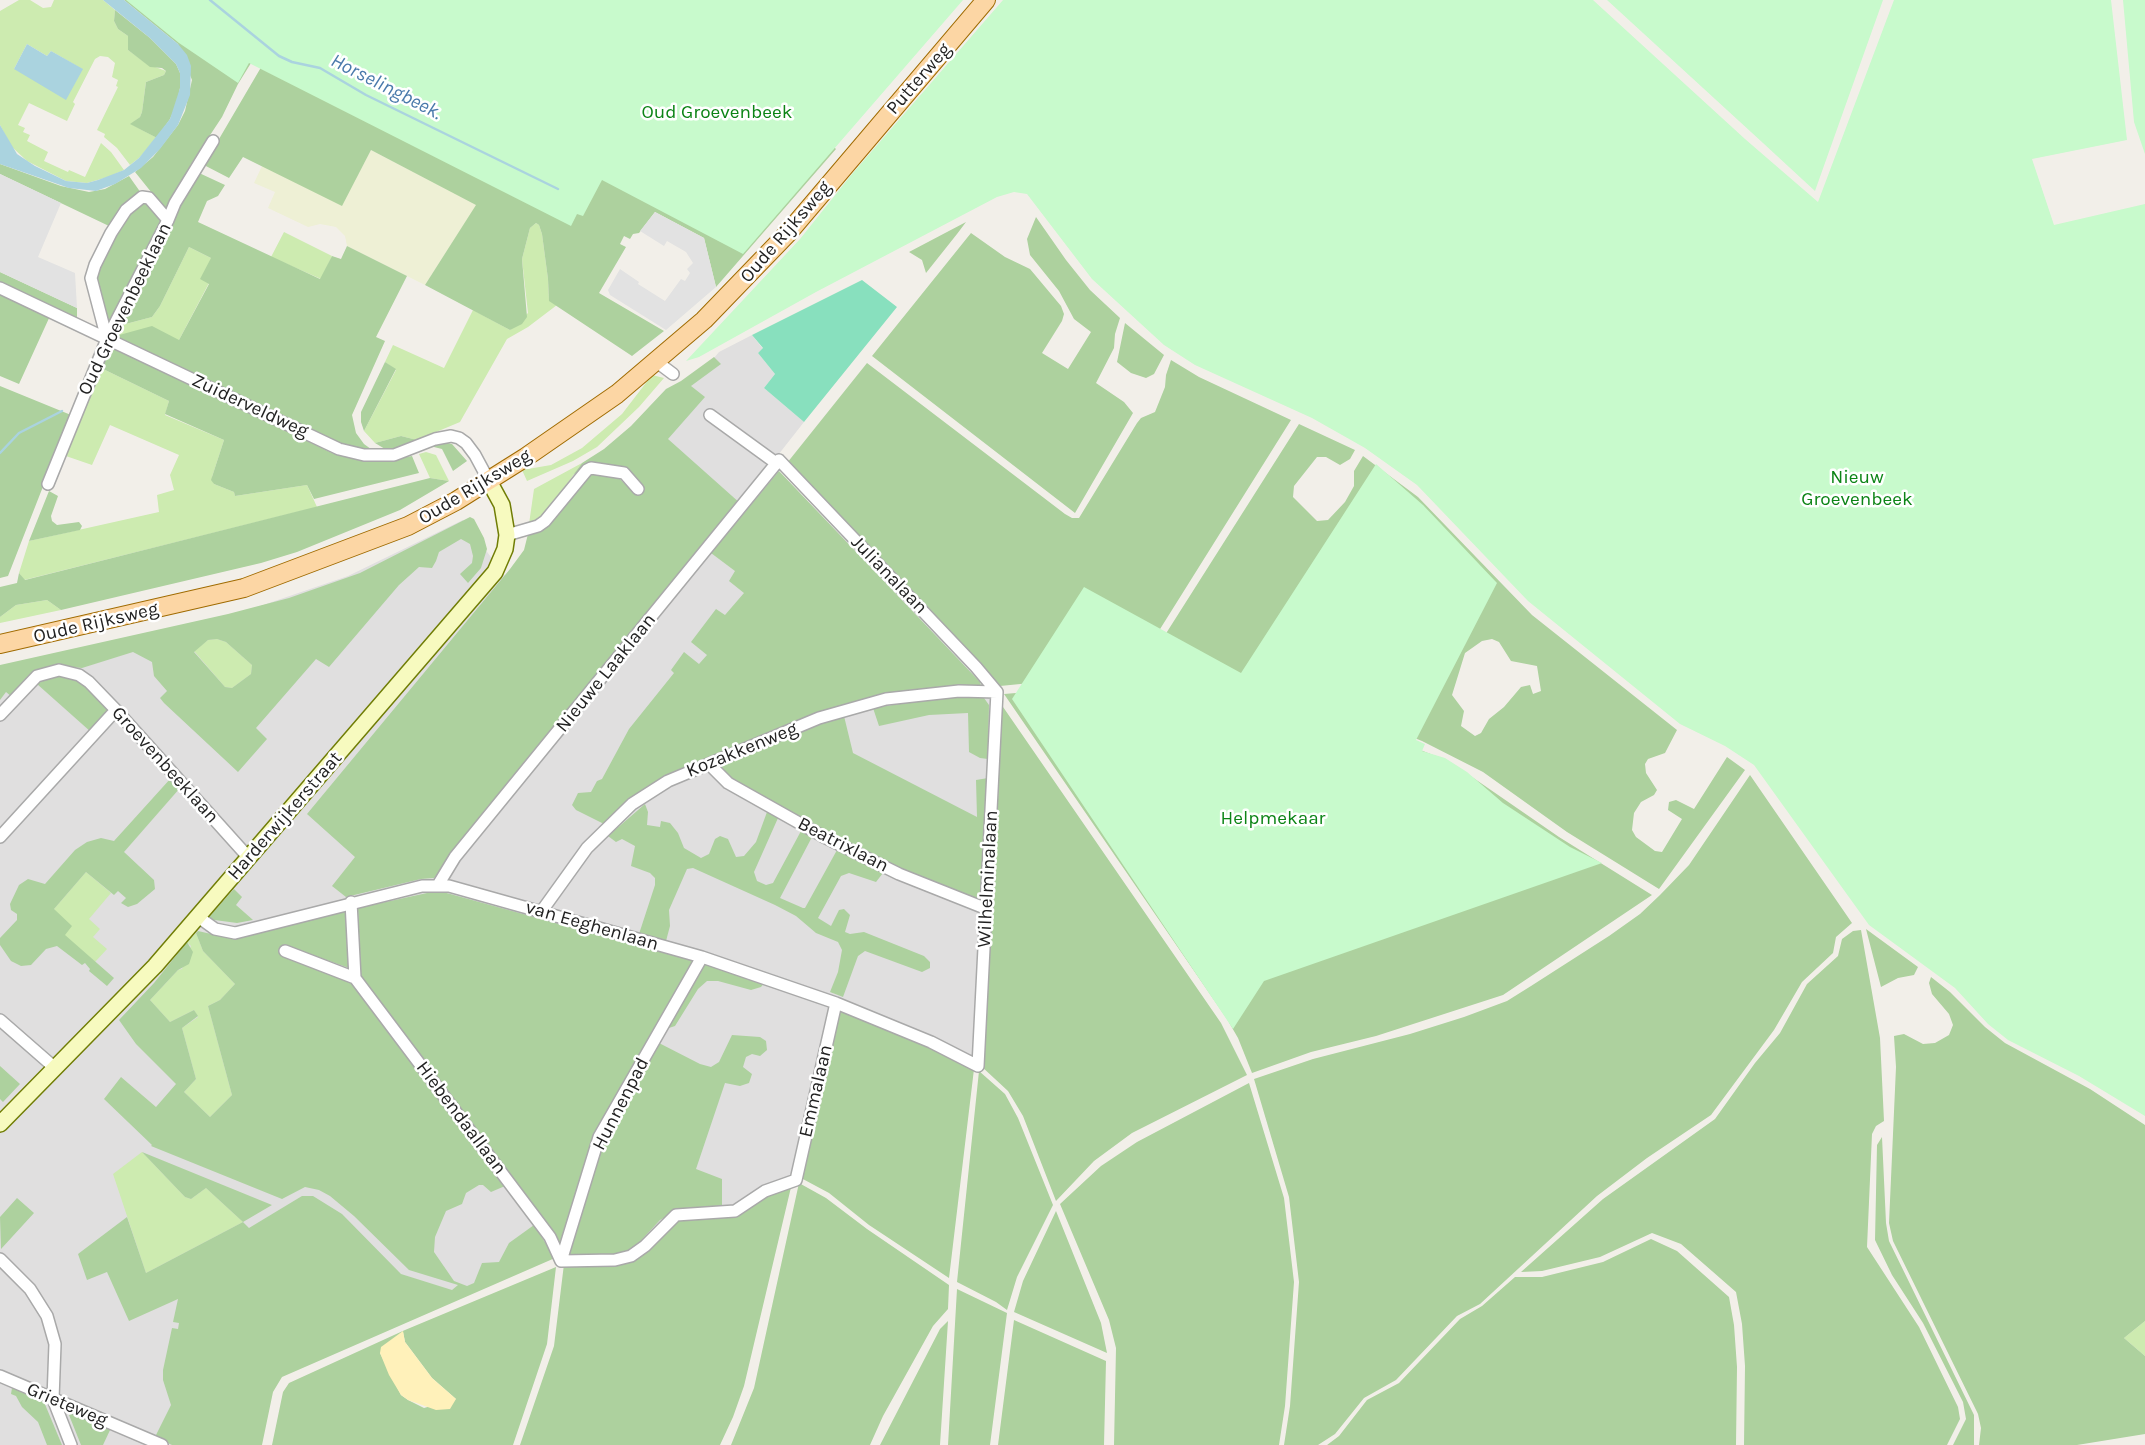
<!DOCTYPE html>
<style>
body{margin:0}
canvas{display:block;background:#f2efe9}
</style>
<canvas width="2145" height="1445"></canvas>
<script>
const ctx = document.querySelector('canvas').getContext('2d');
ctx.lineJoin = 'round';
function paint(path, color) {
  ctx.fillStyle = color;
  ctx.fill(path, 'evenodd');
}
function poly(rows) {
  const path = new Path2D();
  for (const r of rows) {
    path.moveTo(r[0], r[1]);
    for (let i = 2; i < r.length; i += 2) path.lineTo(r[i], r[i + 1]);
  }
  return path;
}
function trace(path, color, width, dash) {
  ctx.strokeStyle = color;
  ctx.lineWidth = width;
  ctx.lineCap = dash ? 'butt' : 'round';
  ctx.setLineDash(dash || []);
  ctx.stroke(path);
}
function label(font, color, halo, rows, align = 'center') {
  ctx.font = font + ' Karla,sans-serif';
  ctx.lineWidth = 5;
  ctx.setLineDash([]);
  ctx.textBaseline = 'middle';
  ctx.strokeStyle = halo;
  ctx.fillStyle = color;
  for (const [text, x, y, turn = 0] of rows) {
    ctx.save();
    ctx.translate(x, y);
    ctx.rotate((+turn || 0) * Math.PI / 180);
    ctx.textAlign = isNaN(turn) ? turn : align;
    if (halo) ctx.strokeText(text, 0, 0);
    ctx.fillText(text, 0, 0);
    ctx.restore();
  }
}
paint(poly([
 [752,335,763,349,758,353,775,374,764,388,804,422,771,464,993,690,974,1061,793,1176,734,1208,641,1245,628,1253,564,1256,555,1254,280,1374,271,1386,259,1445,0,1445,0,683,149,644,348,576,463,520,506,577,645,440,719,352]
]), '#e0dfdf');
paint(poly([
 [371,150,477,205,425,285,347,246,345,236,336,227,320,224,308,227,268,208,275,192,254,183,262,166,342,205]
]), '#eef0d5');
paint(poly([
 [19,0,30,0,43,8,51,7,54,0,103,0,115,10,114,21,118,29,128,36,128,50,147,64,166,71,164,75,146,82,142,112,140,117,131,124,157,138,139,158,130,165,117,148,104,137,105,134,97,130,118,87,116,86,118,80,112,77,115,63,108,57,100,56,95,59,73,102,75,104,67,121,29,103,18,125,25,128,23,132,30,135,27,141,48,152,44,161,68,172,69,170,85,177,101,143,111,152,124,170,108,177,87,183,66,181,27,161,11,146,0,125,0,11],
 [27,44,47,56,51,51,82,69,14,69],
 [536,223,539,225,542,234,548,279,549,300,557,305,528,327,507,339,460,422,417,440,401,436,375,443,364,431,396,370,385,362,393,345,444,368,473,310,510,330,528,313,522,259,530,228],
 [284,232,332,256,321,279,271,257],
 [189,247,211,258,209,283,179,340,112,337,118,326,152,317,160,306],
 [99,367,169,401,165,415,224,440,212,477,214,484,234,492,235,496,307,485,317,507,24,580,19,573,29,541,159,512,157,495,174,490,170,475,179,455,110,425,92,465,63,455],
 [652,375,664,378,639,407,597,447,573,461,527,481,522,470,551,465,582,448,622,414],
 [426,452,436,455,449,481,430,478,419,454],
 [582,463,546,513,529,524,534,489],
 [47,600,61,610,0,623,0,617,16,605],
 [217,639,226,642,252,665,251,674,232,688,225,687,194,651,208,640],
 [86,872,111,893,89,919,100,929,93,937,107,949,95,962,64,935,54,909],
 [196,933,203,951,235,984,220,1000,208,1006,232,1095,210,1117,184,1092,196,1079,182,1028,198,1017,194,1010,170,1022,150,1000,178,970,182,969,191,946,187,942],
 [142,1152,185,1197,191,1199,206,1188,243,1222,146,1273,113,1174],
 [2145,1321,2145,1356,2124,1338]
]), '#cdebb0');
paint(poly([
 [124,0,269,0,264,42,238,84,222,117,191,164,168,213,135,172,153,157,178,125,185,111,192,80,178,44],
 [277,0,810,124,836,149,716,287,704,238,655,212,639,233,633,234,630,239,624,236,620,244,626,247,599,293,664,331,632,356,549,301,548,279,542,234,539,225,536,223,530,228,522,259,527,317,522,324,510,330,425,285,476,205,371,150,342,206,243,157,229,178,202,164,219,139,270,52],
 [115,10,150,38,176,64,180,73,180,88,177,103,170,119,157,138,130,124,140,117,142,112,146,82,164,75,166,71,162,68,150,67,128,50,128,36,118,29,114,21],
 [0,164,61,186,89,192,105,189,129,176,141,193,120,212,109,226,0,174],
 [197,172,225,185,218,196,207,201,198,222,320,279,332,256,341,259,347,246,407,276,376,337,385,341,352,415,356,433,364,444,375,452,355,451,112,337,152,326,179,340,209,284,200,279,211,258,189,247,160,306,152,317,118,326],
 [146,200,165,220,107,331,96,287,96,270,129,213],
 [1036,217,1066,260,1090,290,1120,318,1115,334,1114,348,1096,383,1124,402,1133,413,1075,513,872,356,971,233,1005,257,1030,269,1061,306,1064,314,1062,321,1042,353,1068,369,1091,332,1074,319,1059,291,1030,255,1027,239],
 [966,222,957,234,926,273,922,260,909,252],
 [0,272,77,308,77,320,0,284],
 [0,293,50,316,19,384,0,376],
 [1125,323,1164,355,1154,374,1146,378,1131,373,1117,362],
 [108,345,332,453,362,461,376,462,412,456,419,473,314,499,307,485,235,496,234,492,214,484,211,480,224,440,165,414,169,401,99,367],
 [714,357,721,364,691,386,705,397,668,439,741,504,434,878,421,879,346,897,332,886,355,857,307,814,510,569,524,550,528,534,589,472,618,477,635,494,639,489,624,473,582,468,573,475,582,463,604,449,631,426,666,389,681,381],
 [1171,360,1199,377,1291,420,1125,685,1051,681,1000,686,787,463,867,363,1065,514,1072,518,1079,518,1137,423,1141,418,1155,412,1165,387,1166,375],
 [385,362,396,369,364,431,361,422,361,412],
 [0,386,71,415,8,576,0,578],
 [1299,424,1355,450,1350,459,1340,465,1326,457,1317,457,1294,486,1293,497,1317,521,1328,520,1345,502,1354,486,1354,471,1363,456,1418,497,1532,615,1677,730,1665,753,1648,759,1645,764,1646,773,1657,790,1654,795,1641,802,1634,813,1632,830,1636,837,1655,851,1662,852,1682,819,1668,810,1669,802,1676,800,1694,809,1727,757,1745,770,1659,889,1567,832,1483,772,1422,741,1397,731,1132,687],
 [1492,639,1499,642,1511,661,1537,666,1541,691,1533,694,1530,685,1521,687,1504,707,1489,719,1481,733,1475,736,1461,726,1464,711,1452,695,1465,653,1482,641],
 [401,436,417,440,390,452,375,443],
 [443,442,452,444,467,461,453,471,442,449,430,446],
 [779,471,980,682,981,686,912,690,892,694,791,723,668,776,628,800,604,824,576,810,572,805,578,793,591,792,597,781,602,779,629,729,674,673,671,670,684,652,699,664,707,655,691,642,716,609,725,615,744,593,729,581,735,571,711,553],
 [430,478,449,481,400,510,297,552,261,563,61,610,47,600,16,605,0,617,0,587,17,583,19,573,25,580],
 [49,491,58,496,51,516,52,521,57,525,79,522,82,526,80,530,29,541],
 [470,517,474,519,484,538,487,549,481,568,468,583,460,574,472,563,473,556,470,544,461,539,439,552,436,561,432,568,419,567,399,585,329,667,316,659,256,728,267,739,238,772,164,703,160,698,167,691,154,676,152,662,133,652,82,668,61,666,12,697,6,692,0,700,0,665,228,614,289,598,360,573],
 [217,639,226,642,252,665,251,674,232,688,225,687,194,652,208,640],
 [55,674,74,676,87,685,109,708,91,732,37,684],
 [1052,690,1413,747,1438,757,1472,777,1559,837,1652,895,1503,995,1376,1036,1311,1052,1252,1073,1238,1038,1227,1019,1004,694],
 [977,696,984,698,989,705,988,759,980,758,969,752,968,713,929,715,879,726,873,708,945,697],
 [1001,704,1221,1023,1247,1075,1132,1133,1094,1161,1056,1201,1023,1116,1008,1091,981,1066,998,800],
 [844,716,853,753,977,817,976,780,988,778,982,902,913,876,827,833,737,783,717,765,808,728],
 [1750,775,1852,923,1836,937,1833,953,1802,982,1774,1030,1711,1115,1647,1158,1597,1196,1480,1304,1457,1316,1396,1380,1364,1398,1335,1434,1318,1445,1284,1445,1290,1406,1299,1282,1289,1197,1254,1079,1313,1059,1410,1034,1464,1017,1507,1001,1531,986,1609,936,1640,914,1660,895,1689,865],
 [171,778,180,788,124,852,154,880,155,889,137,904,128,907,121,903,126,898,118,891,114,895,86,872,54,909,72,926,65,935,114,978,107,986,89,971,90,969,85,963,82,965,57,946,46,949,31,965,21,966,11,961,0,945,0,938,17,920,17,914,11,910,10,904,19,885,28,879,45,884,75,850,87,842,101,838,114,841],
 [645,804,648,812,647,825,660,827,661,821,670,823,678,833,684,848,701,858,709,854,715,839,720,836,728,839,736,857,744,856,756,842,767,812,778,818,754,872,757,881,766,885,773,883,801,831,812,837,780,898,803,908,805,908,837,850,883,873,876,882,849,873,841,876,818,918,831,926,839,910,844,909,850,915,845,932,850,934,864,932,924,956,930,962,930,968,922,972,865,951,858,956,843,997,830,992,838,972,842,950,838,942,816,933,796,916,775,905,693,868,687,869,669,910,670,926,666,941,639,934,655,885,655,878,650,873,631,866,635,846,622,839,616,842,608,836],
 [234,889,242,897,236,905,253,920,237,923,207,919],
 [443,892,694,961,599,1127,590,1146,560,1242,361,977,358,908,427,893],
 [347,911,349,968,287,946,283,957,351,981,505,1186,491,1192,483,1185,479,1185,466,1193,462,1204,446,1211,435,1237,434,1252,454,1281,467,1286,474,1283,482,1263,499,1262,509,1243,534,1225,555,1258,282,1377,273,1392,262,1445,172,1445,155,1437,171,1405,163,1380,163,1370,172,1328,178,1329,179,1323,173,1322,178,1299,129,1321,107,1272,87,1280,78,1254,127,1217,146,1273,243,1222,206,1188,191,1199,185,1197,142,1152,272,1205,243,1222,249,1228,302,1196,313,1196,342,1214,401,1274,452,1290,458,1285,409,1270,354,1216,330,1196,319,1190,305,1187,282,1199,151,1146,152,1145,104,1099,121,1077,156,1107,176,1084,136,1044,119,1020,154,983,187,942,193,952,189,964,178,970,150,1000,170,1022,194,1010,198,1016,182,1028,196,1079,184,1092,210,1117,232,1095,208,1006,220,1000,235,984,203,951,196,933,198,931,220,936,246,935],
 [1866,929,1918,967,1914,975,1898,978,1881,987],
 [1861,930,1880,1038,1884,1121,1876,1126,1872,1134,1867,1247,1919,1327,1958,1407,1960,1419,1947,1445,1744,1445,1745,1366,1742,1324,1736,1292,1681,1244,1652,1233,1600,1257,1542,1271,1521,1272,1603,1199,1715,1119,1755,1063,1780,1033,1807,984,1838,956,1842,939,1853,931],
 [705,964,765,982,761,987,751,990,718,981,707,981,698,989,675,1026,666,1029],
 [1931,977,1950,992,1985,1027,2005,1043,2090,1089,2145,1125,2145,1321,2124,1338,2145,1356,2145,1434,2077,1445,1979,1445,1981,1428,1978,1414,1893,1241,1889,1223,1896,1067,1894,1036,1904,1034,1923,1044,1935,1043,1949,1035,1953,1025,1949,1014,1932,994,1929,983],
 [838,1006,930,1045,974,1069,949,1278,869,1225,829,1193,801,1178],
 [732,1035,760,1037,766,1041,767,1050,760,1056,752,1054,746,1057,743,1067,752,1074,749,1083,740,1086,725,1083,696,1169,722,1179,722,1209,671,1214,660,1220,635,1247,625,1253,612,1255,569,1255,600,1153,659,1043,700,1064,711,1067,719,1062],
 [0,1066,20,1084,3,1102,0,1099],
 [979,1071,1005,1094,1018,1118,1053,1205,1017,1277,1007,1310,996,1302,957,1282],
 [1249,1083,1284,1198,1294,1282,1285,1406,1279,1445,1114,1445,1116,1348,1109,1320,1060,1204,1101,1166,1137,1142],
 [1882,1137,1886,1223,1889,1241,1974,1415,1974,1445,1953,1445,1966,1419,1963,1402,1923,1323,1892,1275,1875,1240,1877,1145],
 [792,1183,744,1386,733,1417,720,1445,520,1445,554,1346,564,1264,615,1263,678,1219,725,1216,768,1193],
 [799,1183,826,1198,867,1229,949,1285,948,1309,933,1326,883,1416,870,1445,731,1445,754,1388],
 [17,1198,34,1213,1,1249,0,1217],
 [1056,1211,1101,1323,1107,1353,1014,1312,1023,1281],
 [1651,1239,1677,1251,1729,1297,1734,1325,1737,1367,1736,1445,1327,1445,1339,1436,1367,1400,1399,1383,1460,1319,1482,1306,1515,1277,1542,1277,1603,1262],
 [556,1267,547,1344,513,1445,272,1445,283,1392,289,1383,405,1330],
 [403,1332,405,1342,432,1378,456,1399,424,1408,408,1400,401,1395,380,1353],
 [957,1289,1007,1313,990,1445,948,1445],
 [1014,1320,1106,1361,1104,1445,998,1445],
 [948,1321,940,1445,880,1445,940,1329],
 [12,1388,44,1402,62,1445,47,1445,38,1422,22,1407,16,1396,11,1394],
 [75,1412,111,1428,103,1445,81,1445,69,1415]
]), '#add19e');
paint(poly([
 [403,1331,405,1342,432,1378,456,1399,450,1409,436,1410,408,1400,401,1395,389,1375,380,1353,381,1347]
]), '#fff1ba');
paint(poly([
 [126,0,963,0,743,254,602,180,583,216,577,214,571,226,249,63,238,83,179,43],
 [1003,0,1593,0,1745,139,1818,202,1894,0,2111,0,2127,140,2032,159,2054,225,2145,204,2145,1116,2079,1076,2008,1040,1988,1024,1955,988,1869,925,1754,765,1725,746,1680,724,1528,601,1417,485,1365,448,1312,418,1195,365,1164,345,1092,279,1027,194,1014,192,997,197,816,292,699,357,686,361,800,239,852,174],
 [1607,0,1883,0,1815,191,1763,143],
 [2123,0,2145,0,2145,154,2134,122],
 [1376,464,1423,505,1497,583,1416,740,1425,744,1422,751,1445,758,1467,772,1503,803,1570,847,1602,863,1264,981,1233,1029,1012,699,1084,587,1241,673]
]), '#c8facc');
paint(poly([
 [862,280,897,307,804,422,764,388,775,374,758,353,763,348,752,335]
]), '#88e0be');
paint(poly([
 [0,174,61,203,38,257,75,273,77,308,0,272],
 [655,212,704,238,716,287,666,330,610,295,608,290,620,269,639,282,638,284,665,301,681,279,685,281,690,273,687,269,693,263,686,252,667,241,664,246,640,231]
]), '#e2e2e2');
paint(poly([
 [103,0,124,0,178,44,187,55,191,66,190,95,178,125,160,149,141,168,115,184,96,191,69,188,0,164,0,125,17,154,35,166,66,181,87,183,98,180,124,170,139,158,170,119,180,88,180,73,176,64,150,38],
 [27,44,47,56,51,51,83,69,66,100,14,69]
]), '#aad3df');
trace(poly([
 [210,0,279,56,292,62,320,68,366,95,558,189],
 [0,453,19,433,62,411]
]), '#aad3df', 2.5);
const street = poly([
 [0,288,339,449,364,455,394,455,435,439,451,436,459,438,466,443,475,455,489,481],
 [107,339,91,278,95,265,111,233,126,210,142,197,149,198,168,220],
 [657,362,673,374],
 [710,415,776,463],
 [48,484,107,339,168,220,175,203,213,141],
 [507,535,538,526,545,521,587,470,591,468,624,473,638,489],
 [0,715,37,676,59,670,79,675,89,682,116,710,249,858],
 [709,764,728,783,824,837,899,874,987,909],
 [0,837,116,710],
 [438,885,455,857,779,460,976,667,997,692],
 [351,902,355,978],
 [541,912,587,848,632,804,668,781,819,718,886,699,959,691,997,692],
 [197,916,215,929,235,933,422,886,449,886,702,957,836,1003,931,1042,978,1066,997,692],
 [285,951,355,978,550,1237,561,1261],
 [0,1020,55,1068],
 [0,1259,30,1289,47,1316,55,1344,53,1399,71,1445],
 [561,1261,615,1260,631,1256,645,1246,676,1215,735,1211,765,1191,796,1180,836,1003],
 [561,1261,599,1137,702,957],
 [0,1376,162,1445]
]);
const secondary = poly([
 [0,1124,155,966,495,572,505,549,507,535,502,505,489,481]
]);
const primary = poly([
 [0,644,244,588,408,526,456,501,526,457,617,394,704,320,788,233,986,0]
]);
trace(street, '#a9a9a9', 14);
trace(secondary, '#707d05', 18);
trace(primary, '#a06b00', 20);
trace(street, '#fff', 11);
trace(secondary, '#f7fabf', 15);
trace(primary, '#fcd6a4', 18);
label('19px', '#222', '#fff', [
 ["Putterweg",919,79,-49],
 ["Oude Rijksweg",786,232,-49],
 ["Oud Groevenbeeklaan",125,309,-64],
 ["Zuiderveldweg",250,406,25],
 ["Oude Rijksweg",475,487,-31],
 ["Julianalaan",889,575,46],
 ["Oude Rijksweg",96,623,-13],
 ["Nieuwe Laaklaan",606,673,-51],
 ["Kozakkenweg",742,750,-22],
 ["Groevenbeeklaan",165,765,48],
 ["Harderwijkerstraat",285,816,-49],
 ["Beatrixlaan",843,845,27],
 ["Wilhelminalaan",988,879,-87],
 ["van Eeghenlaan",592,926,16],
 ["Emmalaan",816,1091,-77],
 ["Hunnenpad",621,1104,-63],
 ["Hiebendaallaan",461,1118,53],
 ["Grieteweg",67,1405,23]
]);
label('19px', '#0c8416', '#fff', [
 ["Oud Groevenbeek",717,113],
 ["Nieuw",1857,478],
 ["Groevenbeek",1857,500],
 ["Helpmekaar",1273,819]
]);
label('italic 20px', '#4a7aab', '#fff', [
 ["Horselingbeek.",386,87,27]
]);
</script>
